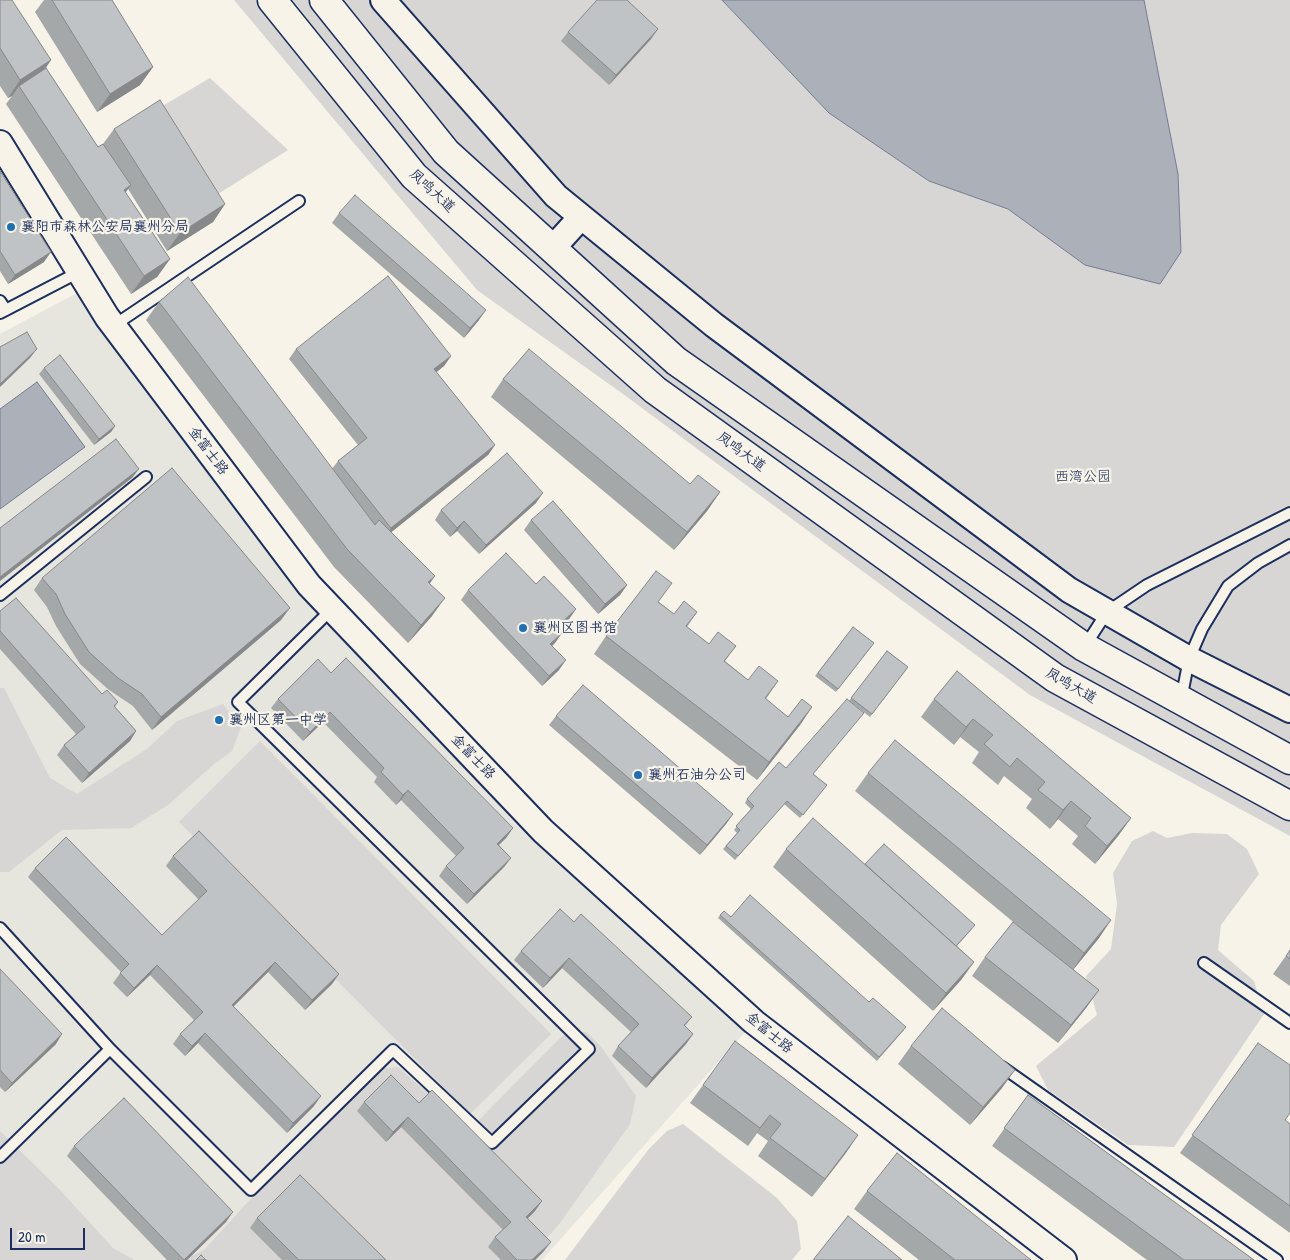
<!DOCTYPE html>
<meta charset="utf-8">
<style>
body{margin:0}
#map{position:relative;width:1290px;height:1260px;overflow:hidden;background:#f7f3e8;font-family:"Patrick Hand",sans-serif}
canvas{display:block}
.scale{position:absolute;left:10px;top:1228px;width:75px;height:22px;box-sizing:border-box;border:2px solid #1b2f5e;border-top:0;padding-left:6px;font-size:15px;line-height:18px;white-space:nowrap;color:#1b2f5e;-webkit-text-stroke:4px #f7f3e8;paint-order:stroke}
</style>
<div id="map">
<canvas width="1290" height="1260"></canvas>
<div class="scale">20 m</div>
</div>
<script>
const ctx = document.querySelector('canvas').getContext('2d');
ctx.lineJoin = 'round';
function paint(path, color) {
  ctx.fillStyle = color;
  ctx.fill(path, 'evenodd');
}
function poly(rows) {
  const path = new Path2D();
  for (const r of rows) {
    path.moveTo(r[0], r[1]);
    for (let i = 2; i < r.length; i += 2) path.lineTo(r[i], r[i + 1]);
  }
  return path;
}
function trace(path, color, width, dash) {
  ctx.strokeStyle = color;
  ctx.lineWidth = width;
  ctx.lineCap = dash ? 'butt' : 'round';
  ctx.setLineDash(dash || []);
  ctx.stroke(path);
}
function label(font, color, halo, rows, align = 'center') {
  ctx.font = font + ' "Patrick Hand","LXGW WenKai TC",sans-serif';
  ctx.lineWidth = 4.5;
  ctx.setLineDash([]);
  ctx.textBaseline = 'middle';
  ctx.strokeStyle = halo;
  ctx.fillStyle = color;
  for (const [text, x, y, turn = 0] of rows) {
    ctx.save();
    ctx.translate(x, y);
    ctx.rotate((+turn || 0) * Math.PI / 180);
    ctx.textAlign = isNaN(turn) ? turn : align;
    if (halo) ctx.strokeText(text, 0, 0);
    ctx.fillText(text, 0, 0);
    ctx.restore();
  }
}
paint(poly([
 [88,287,309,585,754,1022,542,1260,0,1260,0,334]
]), '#e6e5de');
paint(poly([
 [234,0,722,0,829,113,929,181,1008,209,1085,265,1181,252,1178,174,1144,0,1290,0,1290,836,1030,695,623,394,477,290],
 [210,78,288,150,218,194,159,108],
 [0,688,4,688,50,778,77,794,147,749,177,721,223,704,241,727,232,751,213,765,168,805,131,828,62,830,9,872,0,872],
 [260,741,551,1034,470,1114,179,822],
 [1153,831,1167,838,1192,833,1227,834,1247,849,1259,874,1221,925,1218,950,1254,981,1264,1014,1174,1147,1128,1145,1048,1090,1036,1066,1097,1015,1086,976,1111,949,1117,904,1113,873,1132,841],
 [586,1032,599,1044,636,1096,630,1124,560,1223,528,1260,183,1260,204,1250,268,1180,288,1164,380,1069,398,1067,459,1121,479,1120,562,1036],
 [683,1124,777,1198,797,1221,801,1249,792,1260,565,1260,648,1150,667,1131],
 [0,1131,60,1190,113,1248,134,1260,0,1260]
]), '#d7d6d4');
const water = poly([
 [722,0,1144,0,1178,174,1181,252,1160,284,1085,265,1008,209,929,181,829,113,722,0],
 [37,382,85,447,0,509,0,409,37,382]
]);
paint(water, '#acb0b9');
trace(water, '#727c95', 1);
const service = poly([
 [0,301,6,310],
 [0,313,79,272],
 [113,326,299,201],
 [0,595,146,477],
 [1085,646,1107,612,1147,585,1290,513],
 [1181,700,1189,659,1202,629,1228,586,1258,563,1290,545],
 [0,928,110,1049],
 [1204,963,1290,1023],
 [1002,1067,1277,1260],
 [0,1157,110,1049,251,1190,393,1050,492,1143,589,1049,238,702,332,609]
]);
const tertiary = poly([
 [383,0,556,196,714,325,1069,590,1189,659,1290,710],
 [0,143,107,317,309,585,543,831,754,1022,1064,1260],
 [552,249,581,217]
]);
const secondary = poly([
 [272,0,414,176,655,390,1055,678,1290,806],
 [324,0,446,152,676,361,1084,647,1290,760]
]);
trace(service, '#1b2f5e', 14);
trace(tertiary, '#1b2f5e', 28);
trace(secondary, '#1b2f5e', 31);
trace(service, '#f7f3e8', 10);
trace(tertiary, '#f7f3e8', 24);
trace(secondary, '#f7f3e8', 28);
paint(poly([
 [0,0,51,60,46,68,98,147,103,144,114,129,225,204,213,222,167,251,128,189,125,192,170,259,157,277,131,294,6,104,12,96,8,98,0,86],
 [44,0,112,0,153,67,140,85,97,112,35,12],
 [568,32,651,39,609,85,561,41],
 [0,171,44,262,8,284,0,271],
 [339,213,479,320,464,338,332,223],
 [159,302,332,469,338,461,358,445,289,359,296,349,451,356,444,366,436,372,495,445,488,455,391,532,430,584,432,616,408,643,334,567,146,320],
 [44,368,115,426,111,432,94,445,39,374],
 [503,379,690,484,720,492,707,511,674,550,491,397],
 [536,503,479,554,457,531,450,537,435,520,441,510],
 [531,520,627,585,620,595,598,614,524,530],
 [42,578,281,620,152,730,133,706,109,690,80,664,56,626,47,607,34,590],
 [468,590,576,609,569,619,558,629,562,633,552,646,559,670,542,686,461,600],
 [659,602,674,614,697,612,687,627,709,644,736,646,725,661,748,680,778,681,766,699,788,717,812,707,800,725,757,780,594,654,606,636],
 [0,611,102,694,118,702,115,707,136,731,130,741,82,783,57,755,64,745,76,734,0,649],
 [853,627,874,643,836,692,815,676],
 [887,651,908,667,870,717,852,703,813,774,827,785,800,818,784,804,735,860,723,849,737,833,734,830,751,809,745,803,747,799,786,768,849,701],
 [957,671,1131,818,1118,836,1095,864,1072,844,1078,836,1058,819,1050,829,1026,808,1032,799,1004,776,998,785,972,763,979,752,960,737,954,745,921,717,934,699],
 [331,673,513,828,506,838,499,845,511,858,504,867,467,904,439,876,446,866,456,856,401,800,396,805,374,782,377,777,323,722,303,741,271,708,278,699],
 [556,716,733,814,726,824,700,855,549,725],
 [868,773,1111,920,1099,938,1073,970,1099,990,1086,1008,1058,1043,972,976,985,957,1023,930,855,791],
 [786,849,865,864,972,929,957,946,974,962,961,980,933,1011,773,867],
 [173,856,339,974,332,984,305,1010,268,972,233,1007,314,1106,287,1133,198,1043,185,1056,173,1044,180,1034,194,1020,150,975,127,997,113,983,121,972,28,877,35,868,162,935,199,900,166,866],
 [720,915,731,917,869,1002,904,1030,877,1061,718,918],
 [574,922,692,1017,685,1026,693,1034,686,1044,646,1088,612,1056,618,1046,631,1032,562,968,543,988,514,960,521,951],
 [1290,950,1290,986,1273,974],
 [0,969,56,1044,5,1092,0,1087],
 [1258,1043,1285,1120,1290,1124,1290,1233,1180,1153],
 [911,1046,1002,1088,970,1125,898,1064],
 [703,1085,858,1135,812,1197,758,1156,768,1141,757,1133,748,1146,690,1103],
 [1028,1095,1254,1260,1147,1260,992,1146],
 [364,1102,419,1103,535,1211,528,1218,544,1251,535,1260,501,1260,488,1247,495,1237,503,1230,401,1127,386,1142,357,1111],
 [74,1146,226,1222,187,1260,167,1260,67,1156],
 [867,1191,1031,1260,919,1260,854,1209],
 [257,1218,386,1260,282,1260,250,1228]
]), '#a5a8a9');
paint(poly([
 [658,29,651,39,609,85,616,75],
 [51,60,38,78,19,86,12,96,8,98,20,80],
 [153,67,140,85,97,112,110,94],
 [131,185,118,203,124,190],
 [225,204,213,222,167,251,180,233],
 [51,252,44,262,8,284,15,275],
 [170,259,157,277,131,294,144,276],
 [486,310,479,320,464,338,470,328],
 [37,349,30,358,0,387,0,384],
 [451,356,444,366,428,379,434,369],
 [115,426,111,432,94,445,99,439],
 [495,445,488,455,384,538,391,528],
 [139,469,132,478,0,581,0,577],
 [720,492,707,511,674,550,687,532],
 [543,493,536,503,479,554,486,545],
 [464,521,457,531,450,537,457,528],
 [435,576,422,595,428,582],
 [627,585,620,595,598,614,605,604],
 [445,598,432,616,408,643,421,625],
 [290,608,281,620,152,730,161,717],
 [576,609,569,619,549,637,556,628],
 [562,633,555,643,544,654,550,644],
 [566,660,559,670,542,686,549,676],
 [812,707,800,725,757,780,769,762],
 [330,712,323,722,303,741,310,732],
 [973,719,960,737,954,745,966,727],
 [136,731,130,741,82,783,89,773],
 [408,790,401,800,396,805,403,795],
 [1071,801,1058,819,1050,829,1063,810],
 [733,814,726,824,700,855,707,845],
 [1131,818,1118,836,1095,864,1107,846],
 [513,828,506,838,490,853,497,844],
 [511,858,504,867,467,904,474,894],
 [1111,920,1099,938,1072,971,1084,953],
 [569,958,562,968,543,988,550,978],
 [275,962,268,972,225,1015,232,1005],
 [974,962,961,980,933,1011,946,993],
 [157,965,150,975,127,997,134,988],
 [339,974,332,984,305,1010,312,1000],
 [1099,990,1086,1008,1058,1043,1071,1025],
 [205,1033,198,1043,185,1056,192,1046],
 [62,1034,56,1044,5,1092,12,1083],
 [693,1034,686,1044,646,1088,652,1078],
 [1015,1070,1002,1088,970,1125,983,1107],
 [321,1096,314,1106,287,1133,293,1123],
 [770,1115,757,1133,748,1146,760,1128],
 [408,1117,401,1127,386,1142,393,1132],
 [858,1135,846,1153,812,1197,825,1179],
 [542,1201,535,1211,520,1226,526,1217],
 [233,1212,226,1222,187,1260,184,1260],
 [551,1242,544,1251,535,1260,532,1260]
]), '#86888a');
const building = poly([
 [0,0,12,0,51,60,20,80,0,48,0,0],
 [52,0,112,0,153,67,110,94,52,0],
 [597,0,627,0,658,29,616,75,568,32,597,0],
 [46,68,98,147,103,144,131,185,124,190,170,259,144,276,19,86,46,68],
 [160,100,225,204,180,233,114,129,160,100],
 [0,171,51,252,15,275,0,251,0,171],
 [355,195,486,310,470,328,339,213,355,195],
 [388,276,451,356,434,369,495,445,391,528,338,461,367,438,296,349,388,276],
 [188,277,375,525,379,520,435,576,428,582,445,598,421,625,347,549,159,302,188,277],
 [27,332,37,349,0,384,0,347,27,332],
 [529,349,690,484,698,475,720,492,687,532,503,379,529,349],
 [60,355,115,426,99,439,44,368,60,355],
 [116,439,139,469,0,577,0,528,116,439],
 [507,453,543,493,486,545,464,521,457,528,441,510,507,453],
 [172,468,290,608,161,717,142,694,118,678,89,652,65,614,56,594,42,578,172,468],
 [553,501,627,585,605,604,531,520,553,501],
 [506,553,536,584,544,576,576,609,556,628,562,633,550,644,566,660,549,676,468,590,506,553],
 [656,571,672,583,658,602,674,614,684,601,697,612,686,626,709,644,718,632,736,646,724,661,748,680,759,666,778,681,765,698,788,717,802,699,812,707,769,762,606,636,656,571],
 [16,598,102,694,107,690,118,702,114,706,136,731,89,773,64,745,85,727,0,631,0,611,16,598],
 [853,627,874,643,838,689,818,673,853,627],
 [887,651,908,667,872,714,851,698,887,651],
 [346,658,513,828,497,844,511,858,474,894,446,866,464,848,408,790,403,795,381,772,384,768,330,712,310,732,278,699,318,659,331,673,346,658],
 [957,671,1131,818,1107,846,1085,826,1091,818,1071,801,1063,810,1038,790,1045,782,1017,758,1010,767,984,744,993,735,973,719,966,727,934,699,957,671],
 [583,685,733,814,707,845,556,716,583,685],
 [847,699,864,713,813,774,827,785,803,815,787,801,738,856,726,846,740,830,736,826,754,806,747,799,779,762,786,768,847,699],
 [895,740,1111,920,1084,953,868,773,895,740],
 [813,818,974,962,946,993,786,849,813,818],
 [199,831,339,974,312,1000,275,962,232,1005,321,1096,293,1123,205,1033,192,1046,180,1034,203,1012,157,965,134,988,120,973,129,964,35,868,66,837,162,935,207,891,173,856,199,831],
 [884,844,975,925,956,946,865,864,884,844],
 [750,895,869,1002,873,998,906,1027,879,1057,720,915,724,911,731,917,750,895],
 [560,909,574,922,581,914,692,1017,684,1025,693,1034,652,1078,618,1046,639,1024,569,958,550,978,521,951,560,909],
 [1013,922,1099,990,1071,1025,985,957,1013,922],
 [1290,950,1290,959,1286,956,1290,950],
 [0,969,62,1034,12,1083,0,1070,0,969],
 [942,1008,1015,1070,983,1107,911,1046,942,1008],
 [735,1041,858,1135,825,1179,770,1138,781,1124,770,1115,760,1128,703,1085,735,1041],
 [1258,1043,1290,1065,1290,1113,1285,1120,1290,1124,1290,1206,1192,1135,1258,1043],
 [391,1075,419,1103,432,1090,542,1201,526,1217,551,1242,532,1260,517,1260,495,1237,511,1222,408,1117,393,1132,364,1102,391,1075],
 [1028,1095,1254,1260,1184,1260,1004,1128,1028,1095],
 [124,1098,233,1212,184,1260,74,1146,124,1098],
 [897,1153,1031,1260,955,1260,867,1191,897,1153],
 [300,1175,386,1260,299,1260,257,1218,300,1175],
 [848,1216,902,1260,813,1260,848,1216],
 [201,1255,206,1260,196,1260,201,1255]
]);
paint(building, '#c0c3c5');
trace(building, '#86888a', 1);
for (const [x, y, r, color] of [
 [11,227,5,"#1f6fb2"],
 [523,628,5,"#1f6fb2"],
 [219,720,5,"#1f6fb2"],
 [638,775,5,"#1f6fb2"]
]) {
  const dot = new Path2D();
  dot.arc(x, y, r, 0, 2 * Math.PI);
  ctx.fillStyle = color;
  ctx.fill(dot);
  trace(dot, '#f7f3e8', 2);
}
label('14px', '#1b2f5e', '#f7f3e8', [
 ["凤鸣大道",432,191,43],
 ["金富士路",208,451,53],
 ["凤鸣大道",741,452,36],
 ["凤鸣大道",1071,686,30],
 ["金富士路",473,757,46],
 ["金富士路",769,1033,39]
]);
label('14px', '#1b2f5e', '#f7f3e8', [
 ["襄阳市森林公安局襄州分局",21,227],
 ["襄州区图书馆",533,628],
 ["襄州区第一中学",229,720],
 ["襄州石油分公司",648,775]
], 'left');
label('14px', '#415076', '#f7f3e8', [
 ["西湾公园",1083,477]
]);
</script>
